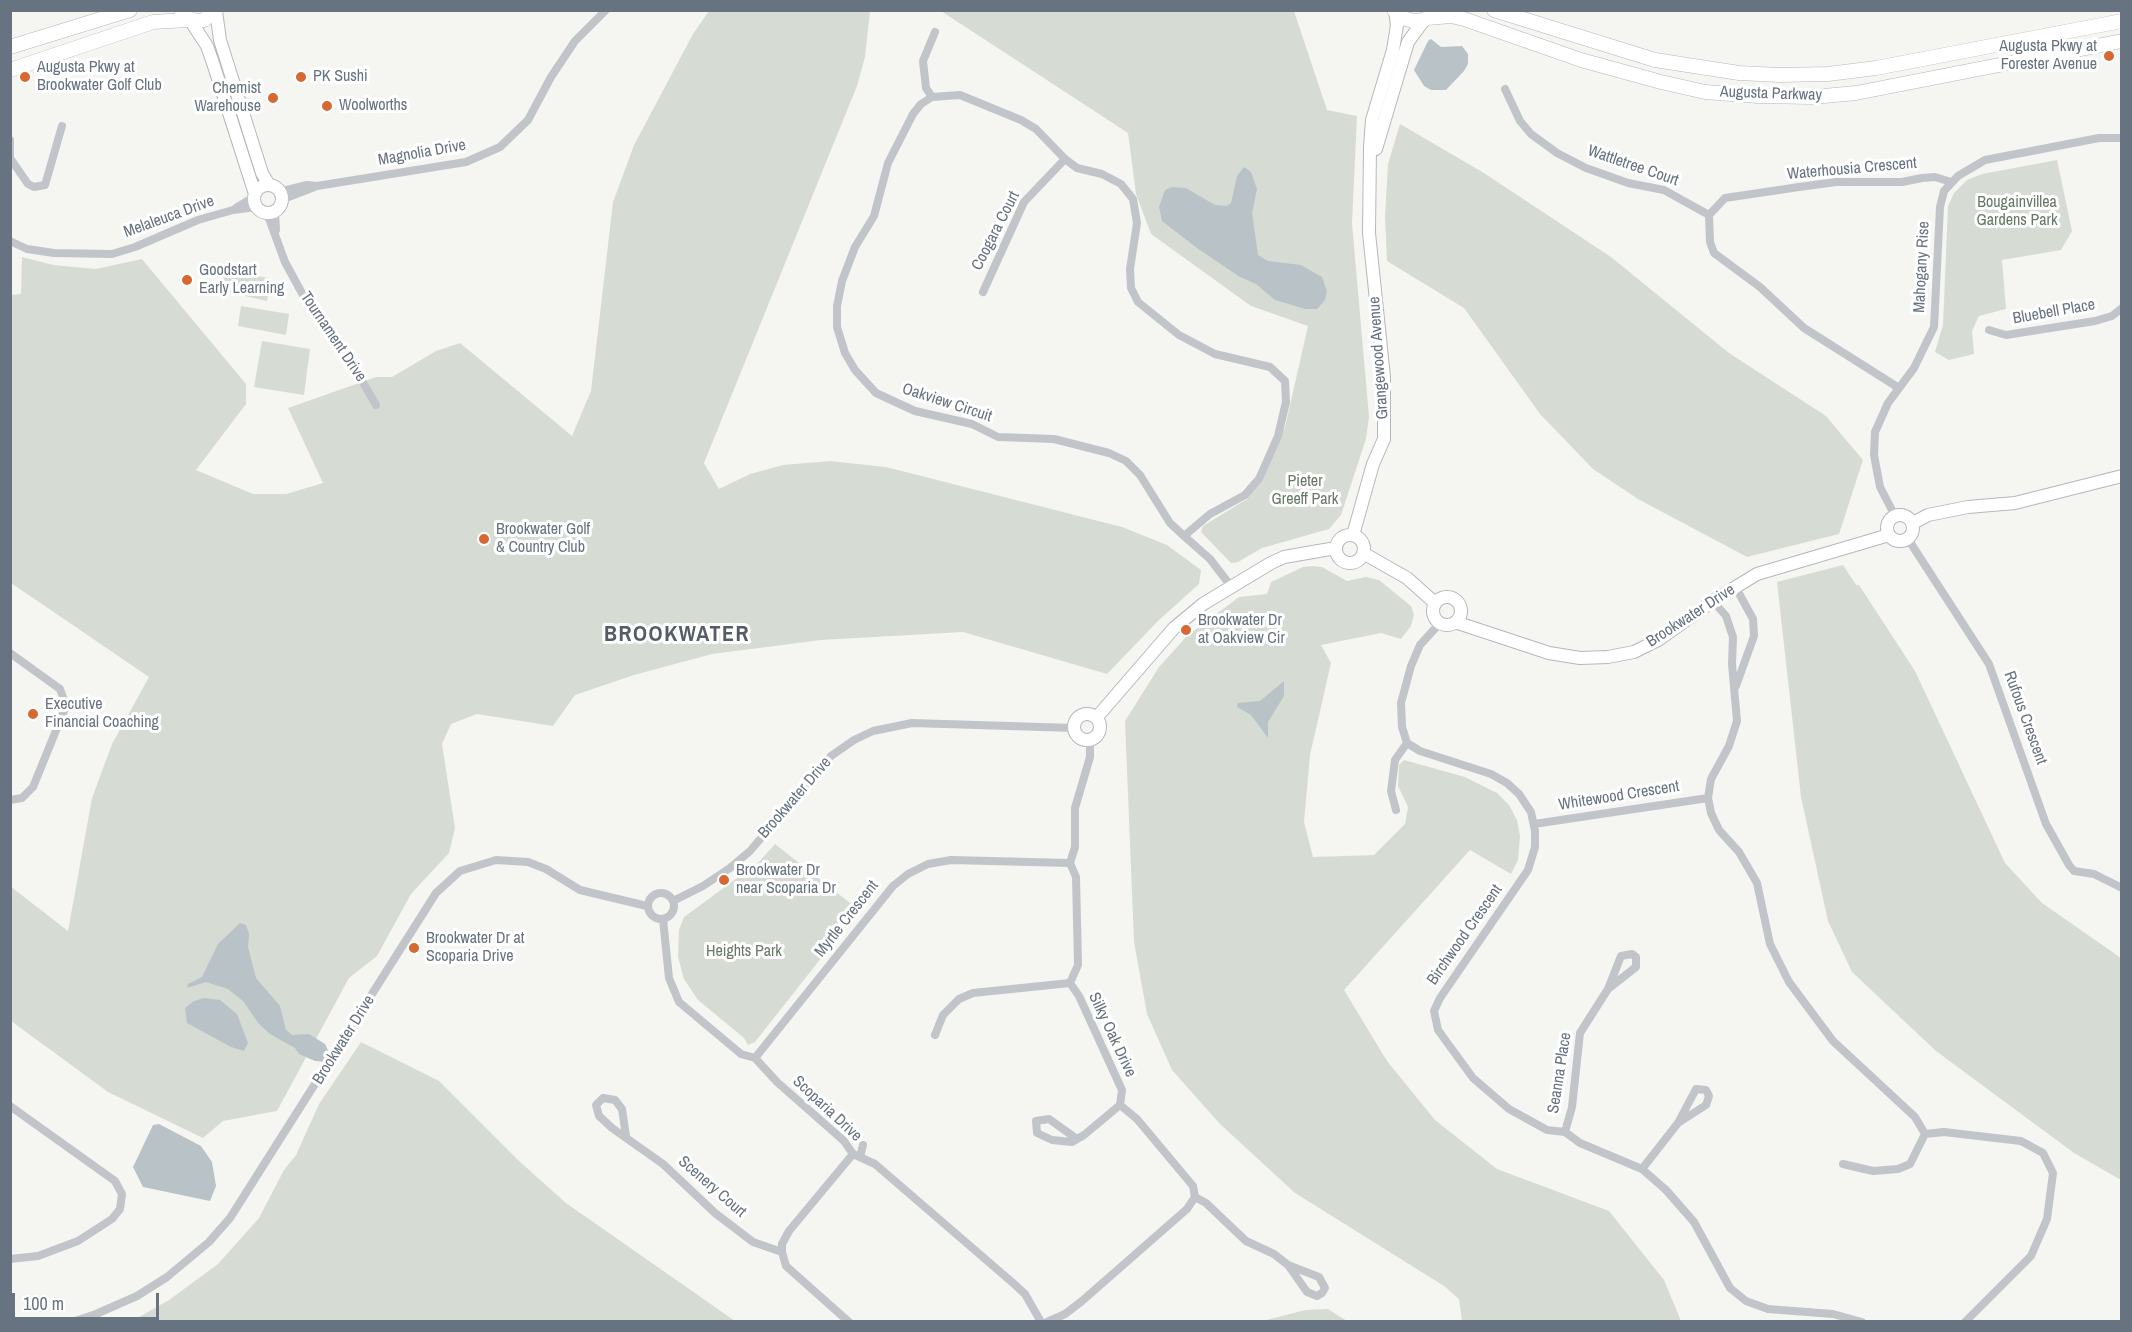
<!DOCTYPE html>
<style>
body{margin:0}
#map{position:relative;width:2132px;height:1332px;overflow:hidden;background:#f5f6f2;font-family:"Archivo Narrow",sans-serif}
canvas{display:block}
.frame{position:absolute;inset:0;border:12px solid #677381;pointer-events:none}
.scale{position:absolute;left:12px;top:1293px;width:147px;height:27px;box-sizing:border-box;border:3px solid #677381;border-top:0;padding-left:8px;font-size:18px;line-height:21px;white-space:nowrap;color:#677381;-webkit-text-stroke:4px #fff;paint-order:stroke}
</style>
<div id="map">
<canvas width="2132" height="1332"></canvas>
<div class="frame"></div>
<div class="scale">100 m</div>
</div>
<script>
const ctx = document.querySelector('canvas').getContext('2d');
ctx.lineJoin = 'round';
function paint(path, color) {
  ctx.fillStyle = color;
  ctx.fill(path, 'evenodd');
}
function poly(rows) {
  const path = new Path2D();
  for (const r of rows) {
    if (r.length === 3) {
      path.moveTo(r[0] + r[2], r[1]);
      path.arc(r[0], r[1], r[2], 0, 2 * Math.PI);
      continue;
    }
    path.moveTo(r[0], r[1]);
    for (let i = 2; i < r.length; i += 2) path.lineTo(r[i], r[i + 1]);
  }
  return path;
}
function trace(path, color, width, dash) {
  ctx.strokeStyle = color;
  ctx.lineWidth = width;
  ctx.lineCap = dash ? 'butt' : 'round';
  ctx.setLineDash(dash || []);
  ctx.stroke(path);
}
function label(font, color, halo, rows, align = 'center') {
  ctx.font = font + ' "Archivo Narrow",sans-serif';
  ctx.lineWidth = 6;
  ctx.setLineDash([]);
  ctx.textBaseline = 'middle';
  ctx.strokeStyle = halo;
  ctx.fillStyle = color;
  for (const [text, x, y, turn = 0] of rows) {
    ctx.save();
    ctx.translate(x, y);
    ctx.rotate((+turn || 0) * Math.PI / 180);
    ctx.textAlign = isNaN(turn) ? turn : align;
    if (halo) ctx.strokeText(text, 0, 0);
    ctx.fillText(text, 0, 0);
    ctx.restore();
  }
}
paint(poly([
 [709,11,870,11,865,57,857,86,704,463,719,489,750,474,783,465,830,461,886,467,1122,527,1167,545,1201,570,1199,584,1159,620,1107,674,963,632,821,640,712,654,634,675,575,695,553,726,477,714,451,724,442,744,455,828,449,853,411,894,377,956,349,978,277,1111,223,1121,203,1138,108,1092,11,1021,10,886,68,931,92,798,112,744,149,677,11,583,10,295,21,294,22,257,53,265,96,269,142,259,246,384,246,404,196,470,253,494,286,494,323,483,288,408,376,377,392,377,436,351,460,343,572,436,591,391,613,202,634,145,693,34],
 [941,11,1294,11,1327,110,1357,116,1352,223,1369,417,1366,439,1341,515,1329,529,1262,548,1238,562,1231,563,1201,532,1203,526,1247,499,1262,482,1285,427,1308,326,1251,306,1151,234,1136,194,1128,133],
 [1400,124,1484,173,1611,257,1729,353,1826,416,1863,460,1839,534,1747,557,1638,499,1593,469,1540,414,1464,308,1387,261,1385,217,1388,164],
 [2057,160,2072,231,2061,250,2002,260,2006,309,1979,316,1972,331,1974,354,1949,360,1935,352,1943,325,1948,206,1954,193,1967,180,1982,174],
 [221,271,270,278,267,301,218,290],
 [241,306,289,314,286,335,238,326],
 [262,341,310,349,304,395,254,387],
 [1843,565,1856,585,1859,585,1915,671,2005,863,2042,903,2121,958,2121,1180,2074,1153,1936,1051,1852,972,1828,921,1801,797,1777,582],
 [1313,566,1322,567,1347,581,1366,577,1379,580,1411,606,1414,615,1411,626,1401,639,1381,633,1321,645,1331,663,1310,755,1304,822,1313,857,1374,855,1405,824,1408,807,1398,786,1399,765,1404,760,1465,777,1497,793,1509,805,1517,820,1520,836,1518,860,1511,874,1470,850,1344,990,1387,1061,1435,1120,1497,1169,1609,1211,1664,1280,1681,1321,1462,1321,1459,1299,1444,1286,1295,1193,1220,1124,1172,1070,1147,1014,1134,942,1125,721,1159,667,1187,636,1239,597,1267,594,1271,582,1303,567],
 [775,844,859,910,755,1042,748,1045,744,1038,698,1000,684,979,678,957,679,930,684,917,759,862],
 [361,1042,439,1081,518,1160,566,1203,735,1321,132,1321,169,1300,218,1264,259,1218,284,1170,296,1155,319,1104],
 [1328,1309,1347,1321,1263,1321,1305,1310]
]), '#d6dcd4');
paint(poly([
 [1431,39,1441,47,1462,46,1468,54,1468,64,1464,71,1446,90,1431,90,1424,86,1414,70,1428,41],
 [1244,167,1251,172,1257,189,1252,213,1258,255,1268,261,1301,265,1322,277,1327,291,1325,300,1317,309,1305,309,1275,300,1256,284,1240,277,1197,248,1162,221,1159,207,1165,190,1172,187,1186,188,1215,205,1227,206,1231,203,1237,176],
 [1284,681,1284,696,1268,722,1268,738,1251,715,1237,707,1238,703,1260,701],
 [240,923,246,925,249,934,248,947,256,978,280,1006,286,1030,292,1035,309,1034,325,1044,331,1057,327,1062,315,1061,299,1054,295,1048,270,1034,259,1024,243,1001,228,989,206,982,187,988,188,984,202,977,218,944],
 [204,998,220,1000,237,1014,248,1043,244,1051,231,1047,187,1023,185,1008,194,1001],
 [159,1124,201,1146,212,1162,216,1186,210,1201,143,1187,133,1167,153,1125]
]), '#b9c2c7');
const secondary = poly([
 [216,11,220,40,262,173,269,185],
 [190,20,207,46,213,63,255,194],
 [1376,149,1408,42,1424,20],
 [268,199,14],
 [1900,528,13],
 [1913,523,1928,515,1968,507,2015,503,2122,476],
 [1350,549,14],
 [1353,535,1373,464,1384,439,1384,377,1369,233,1370,147,1372,120,1393,50,1397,25,1395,11],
 [1363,553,1407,578,1435,603],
 [1447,611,14],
 [1455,622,1549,653,1580,658,1608,657,1634,652,1658,640,1713,601,1757,574,1889,535],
 [1087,727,13],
 [1097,717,1174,628,1203,604,1271,563,1284,557,1336,548]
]);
const primary = poly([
 [1394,10,1403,18,1413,21,1424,20,1433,14],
 [1494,10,1655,60,1739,73,1779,75,1828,74,1876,68,2122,21],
 [181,16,196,21,204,20,216,10],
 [1427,18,1451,16,1464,19,1581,60,1661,82,1705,92,1758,96,1813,97,1856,93,2122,41],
 [10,47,130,10],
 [10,70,153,22,187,20]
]);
trace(secondary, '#b4b8bc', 14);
trace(primary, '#b3b6ba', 15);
trace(poly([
 [1505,89,1520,121,1531,134,1557,153,1586,168,1628,183,1664,190,1709,215],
 [932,97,926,88,923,61,935,32],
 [10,140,10,158],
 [10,158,28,184,34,187,45,185,62,126],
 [279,192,307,185,317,186,466,162,500,147,528,120,551,77,575,41,606,10],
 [281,200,317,186],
 [236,208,254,197],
 [275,211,276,230],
 [267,213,285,262,310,308,350,360,376,405],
 [10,241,27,249,54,253,112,254,135,247,198,220,233,210,256,207],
 [983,292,1024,202,1065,159],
 [1989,330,2006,335,2095,321,2112,316,2122,308],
 [1899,388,1804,328,1760,287,1714,253,1710,242,1709,215,1725,198,1799,187,1836,182,1902,182,1922,178,1935,177,1951,182],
 [1895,516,1880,487,1874,455,1875,432,1888,403,1914,368,1934,327,1940,207,1944,191,1958,176,1985,160,2099,138,2122,138],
 [1184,536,1170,523,1140,475,1126,461,1109,453,1054,439,998,437,972,424,915,411,876,393,855,370,845,353,837,327,837,306,842,281,855,247,874,216,888,163,913,114,921,104,932,97,960,95,1021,120,1036,129,1065,159,1077,168,1102,174,1121,184,1133,199,1137,223,1130,269,1131,288,1138,302,1179,335,1215,354,1270,367,1285,381,1286,402,1278,436,1259,479,1245,495,1210,514,1184,536,1210,559,1230,585],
 [1908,539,1989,664,2046,824,2069,865,2074,871,2094,874,2122,888],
 [1735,586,1753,619,1754,636,1736,686],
 [1713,601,1726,616,1733,637,1732,664,1737,721,1729,746,1711,779,1708,798,1711,813,1719,830,1739,852,1757,883,1770,944,1789,982,1833,1041,1915,1117,1925,1134,1944,1132,2021,1141,2043,1153,2053,1173,2047,1219,2031,1256,1965,1322],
 [1440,623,1420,645,1411,666,1401,703,1402,727,1407,743,1420,751,1491,774,1507,783,1519,794,1531,812,1535,831,1535,847,1528,870,1440,998,1434,1011,1438,1030,1473,1078,1509,1109,1547,1130,1565,1132,1580,1143,1642,1169,1666,1190,1694,1222,1730,1288,1746,1301,1768,1309,1833,1314,1862,1322],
 [10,653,60,689,66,706,33,787,22,798,10,800],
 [1396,810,1391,791,1395,760,1407,743],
 [1534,824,1708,798],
 [661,906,13],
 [673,901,703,886,730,868,750,851,831,756,854,740,873,731,912,723,1074,728],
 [663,919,669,978,679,1002,741,1054,755,1058,777,1082,844,1141,853,1154,875,1164,1013,1283,1025,1294,1041,1322],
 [935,1035,943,1015,959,999,973,993,1070,983],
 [755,1058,893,886,908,874,928,864,951,860,1070,863],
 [10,1106,115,1181,122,1194,120,1209,112,1219,78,1241,38,1256,10,1259],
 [1565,1132,1572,1107,1580,1033,1608,989,1621,956,1632,954,1636,957,1636,967,1608,989],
 [626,1136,622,1109,615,1100,603,1098,596,1105,599,1116,612,1128,663,1164,715,1213,753,1242,782,1252],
 [1077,1139,1049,1119,1036,1121,1037,1133,1052,1140,1072,1142,1084,1135,1120,1105],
 [860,1157,863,1145],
 [1843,1164,1873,1171,1898,1169,1910,1164,1925,1134],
 [1642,1169,1678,1123,1696,1089,1706,1090,1709,1096,1706,1105,1678,1123],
 [1195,1197,1206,1203,1246,1241,1274,1254,1288,1265,1319,1277,1325,1288,1322,1293,1317,1296,1307,1292,1288,1265],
 [72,1322,96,1314,137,1296,167,1277,209,1242,230,1218,436,893,460,871,496,860,528,862,546,869,580,890,647,906],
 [849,1322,786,1266,782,1252,782,1244,789,1231,853,1154],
 [1047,1322,1065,1314,1082,1301,1187,1209,1195,1197,1193,1186,1137,1119,1120,1105,1122,1090,1079,996,1070,983,1078,965,1076,877,1070,863,1075,847,1075,808,1090,757,1090,740]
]), '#c1c4c8', 8);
trace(secondary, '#fff', 12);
trace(primary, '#fff', 14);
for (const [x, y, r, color] of [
 [2109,56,6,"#d76831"],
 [25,77,6,"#d76831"],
 [301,77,6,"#d76831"],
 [273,98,6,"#d76831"],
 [327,106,6,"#d76831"],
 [187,280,6,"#d76831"],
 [484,539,6,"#d76831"],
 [1186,630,6,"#d76831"],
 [33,714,6,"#d76831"],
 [724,880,6,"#d76831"],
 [414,948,6,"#d76831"]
]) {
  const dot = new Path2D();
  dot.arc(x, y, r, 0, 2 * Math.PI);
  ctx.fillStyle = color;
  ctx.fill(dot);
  trace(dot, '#fff', 2);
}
label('16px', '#677381', '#fff', [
 ["Augusta Pkwy at",2097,47,"right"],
 ["Forester Avenue",2097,65,"right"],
 ["Augusta Pkwy at",37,68],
 ["Brookwater Golf Club",37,86],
 ["PK Sushi",313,77],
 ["Chemist",261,89,"right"],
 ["Warehouse",261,107,"right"],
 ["Woolworths",339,106],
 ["Goodstart",199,271],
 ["Early Learning",199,289],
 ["Brookwater Golf",496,530],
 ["& Country Club",496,548],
 ["Brookwater Dr",1198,621],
 ["at Oakview Cir",1198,639],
 ["Executive",45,705],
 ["Financial Coaching",45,723],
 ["Brookwater Dr",736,871],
 ["near Scoparia Dr",736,889],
 ["Brookwater Dr at",426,939],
 ["Scoparia Drive",426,957]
], 'left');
label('16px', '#677381', '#fff', [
 ["Augusta Parkway",1771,94,2],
 ["Magnolia Drive",422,153,-10],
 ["Wattletree Court",1633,166,19],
 ["Waterhousia Crescent",1852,169,-5],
 ["Melaleuca Drive",169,217,-20],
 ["Coogara Court",996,231,-63],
 ["Mahogany Rise",1922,267,-87],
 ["Bluebell Place",2054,312,-10],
 ["Tournament Drive",333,337,56],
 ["Grangewood Avenue",1379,358,-94],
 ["Oakview Circuit",947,403,18],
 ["Brookwater Drive",1691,616,-33],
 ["Rufous Crescent",2025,718,70],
 ["Whitewood Crescent",1619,796,-9],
 ["Brookwater Drive",795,798,-49],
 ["Myrtle Crescent",847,919,-52],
 ["Birchwood Crescent",1465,935,-55],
 ["Silky Oak Drive",1112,1035,65],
 ["Brookwater Drive",344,1040,-58],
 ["Seanna Place",1560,1073,-81],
 ["Scoparia Drive",827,1109,43],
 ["Scenery Court",712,1187,41]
]);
label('16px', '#677965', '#fff', [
 ["Bougainvillea",2017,203],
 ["Gardens Park",2017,221],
 ["Pieter",1305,482],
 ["Greeff Park",1305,500],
 ["Heights Park",744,952]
]);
ctx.letterSpacing = '1.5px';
label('bold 22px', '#545d67', '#fff', [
 ["BROOKWATER",677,635]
]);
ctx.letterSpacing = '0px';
</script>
